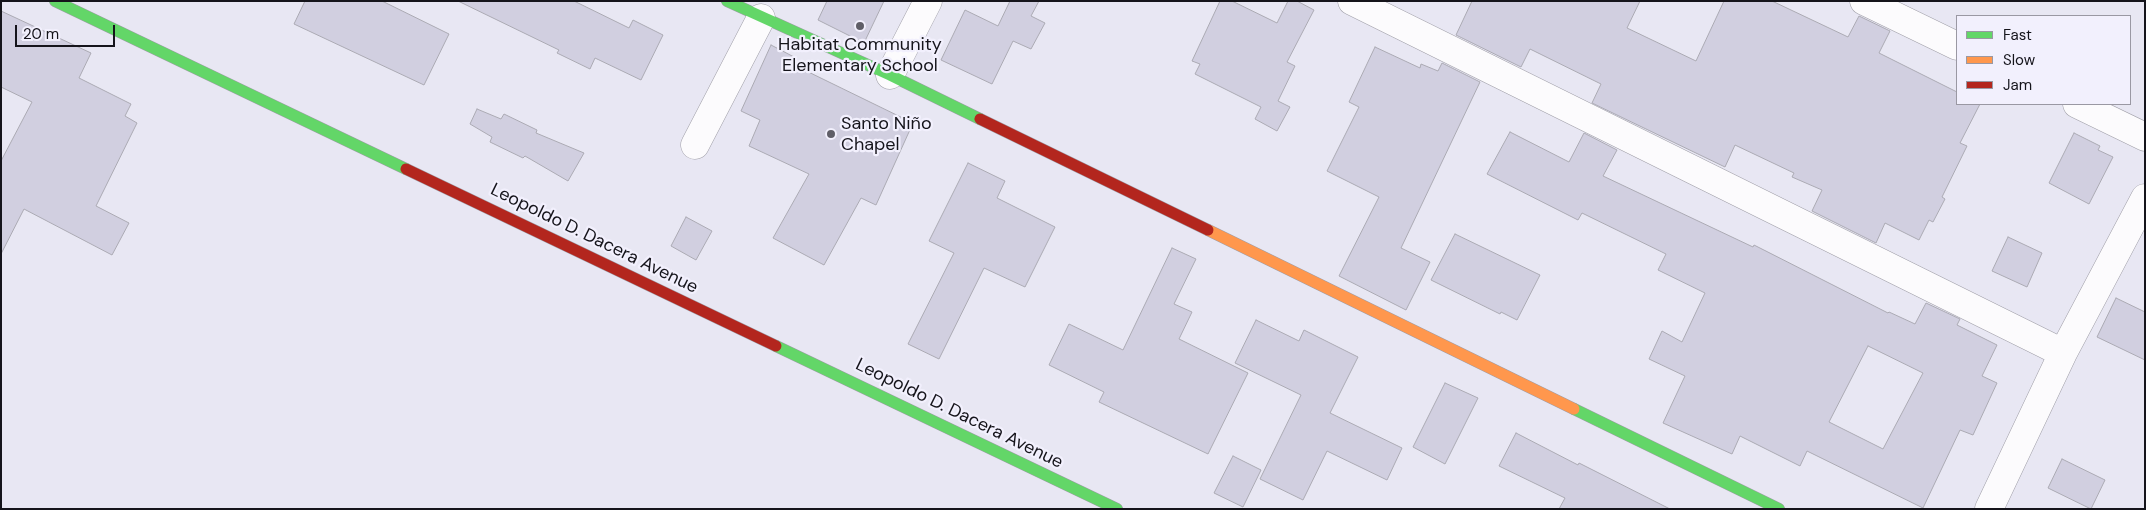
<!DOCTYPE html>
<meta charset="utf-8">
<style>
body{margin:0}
#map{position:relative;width:2146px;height:510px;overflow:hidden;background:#e8e7f3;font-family:"DM Sans",sans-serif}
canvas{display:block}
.frame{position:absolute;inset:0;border:2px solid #15141b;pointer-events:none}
.legend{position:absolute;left:1956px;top:15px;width:175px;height:90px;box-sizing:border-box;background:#f2f0fd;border:1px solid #9a98a3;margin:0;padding:6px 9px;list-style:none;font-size:15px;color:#15141b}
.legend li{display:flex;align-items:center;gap:10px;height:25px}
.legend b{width:25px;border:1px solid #9a98a3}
.scale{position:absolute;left:15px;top:25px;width:100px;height:22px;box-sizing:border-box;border:2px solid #15141b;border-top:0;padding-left:6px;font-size:15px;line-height:18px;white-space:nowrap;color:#15141b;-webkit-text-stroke:4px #f2f0fd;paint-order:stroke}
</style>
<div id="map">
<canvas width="2146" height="510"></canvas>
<div class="frame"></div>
<ul class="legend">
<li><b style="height:6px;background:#63d668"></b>Fast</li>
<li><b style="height:6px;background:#ff974d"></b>Slow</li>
<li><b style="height:6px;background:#b3261e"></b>Jam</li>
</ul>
<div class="scale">20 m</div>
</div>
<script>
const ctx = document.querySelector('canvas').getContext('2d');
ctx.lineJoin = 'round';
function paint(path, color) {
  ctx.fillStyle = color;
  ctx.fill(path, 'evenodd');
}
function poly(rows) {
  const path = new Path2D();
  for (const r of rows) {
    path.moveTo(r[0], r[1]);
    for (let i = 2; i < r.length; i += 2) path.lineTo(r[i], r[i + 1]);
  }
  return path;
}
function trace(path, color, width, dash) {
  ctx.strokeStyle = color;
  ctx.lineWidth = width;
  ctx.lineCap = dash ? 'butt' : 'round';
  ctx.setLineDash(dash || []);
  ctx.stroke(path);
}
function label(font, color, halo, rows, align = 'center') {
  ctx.font = font + ' "DM Sans",sans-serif';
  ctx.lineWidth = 4.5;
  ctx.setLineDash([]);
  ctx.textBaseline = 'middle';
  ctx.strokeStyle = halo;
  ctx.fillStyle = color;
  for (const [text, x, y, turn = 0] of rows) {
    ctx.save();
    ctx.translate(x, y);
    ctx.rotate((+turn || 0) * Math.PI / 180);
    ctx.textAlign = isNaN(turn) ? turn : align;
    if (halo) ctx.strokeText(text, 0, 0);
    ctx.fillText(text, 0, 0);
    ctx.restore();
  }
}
const building = poly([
 [305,1,382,1,449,34,424,85,294,24,305,1],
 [458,1,574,1,629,28,633,20,663,35,641,80,595,58,590,69,557,53,559,50,458,1],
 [827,1,884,1,864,43,818,20,827,1],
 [1010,1,1039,1,1031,16,1045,23,1031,49,1013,41,992,84,941,60,965,10,998,26,1010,1],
 [1220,1,1232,1,1277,23,1288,1,1297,1,1314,10,1287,62,1295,66,1278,101,1290,107,1277,131,1255,119,1261,107,1195,74,1200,64,1192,61,1220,1],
 [1472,1,1640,1,1627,28,1696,61,1724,1,1772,1,1848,37,1859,16,1890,31,1879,53,1957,92,1957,104,1980,104,1960,143,1967,146,1942,197,1945,199,1933,222,1929,220,1919,240,1885,223,1876,243,1812,211,1822,190,1792,177,1794,173,1735,145,1725,167,1592,103,1601,84,1530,49,1521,67,1456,35,1472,1],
 [1,11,91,53,79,78,131,104,125,116,137,123,96,206,129,223,112,255,24,209,1,254,1,161,32,102,1,87,1,11],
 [771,45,794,57,790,63,913,123,876,205,861,198,824,265,773,238,809,174,749,146,760,120,741,111,771,45],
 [1375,47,1420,68,1421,64,1438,71,1442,63,1480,82,1401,248,1430,262,1406,310,1339,276,1379,197,1327,171,1359,107,1349,102,1375,47],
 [477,109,501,119,504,114,537,130,536,133,584,153,568,181,525,156,523,158,490,142,492,137,470,124,477,109],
 [1510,132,1569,162,1584,133,1617,150,1603,176,1753,247,1754,245,1888,313,1889,312,1915,324,1926,303,1960,319,1957,325,1997,345,1982,376,1997,383,1973,435,1960,430,1923,508,1807,451,1800,466,1740,436,1732,454,1663,423,1685,376,1649,359,1662,331,1682,342,1705,293,1658,270,1666,254,1582,213,1578,220,1487,174,1510,132],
 [1868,346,1923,373,1883,449,1829,422,1868,346],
 [2074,133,2100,146,2098,150,2113,157,2089,204,2049,183,2074,133],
 [968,163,1005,181,997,198,1055,227,1025,287,984,268,939,359,908,344,954,253,929,241,968,163],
 [686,217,712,231,696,260,671,246,686,217],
 [1455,234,1540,275,1517,320,1501,312,1500,314,1431,280,1455,234],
 [2008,237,2042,253,2027,287,1992,271,2008,237],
 [1172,248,1196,259,1174,304,1192,312,1179,339,1248,373,1208,454,1099,402,1104,392,1049,365,1069,324,1123,350,1172,248],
 [2116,298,2145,312,2145,360,2097,337,2116,298],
 [1256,320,1299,341,1304,330,1358,357,1330,413,1402,448,1387,480,1327,451,1303,500,1260,479,1301,395,1235,363,1256,320],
 [1445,383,1478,398,1445,464,1413,447,1445,383],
 [1516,433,1578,465,1579,463,1670,509,1559,509,1565,498,1499,466,1516,433],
 [1233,456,1261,470,1243,507,1214,493,1233,456],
 [2062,459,2105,480,2091,509,2048,488,2062,459]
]);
paint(building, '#d1cfe0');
trace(building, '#abaab3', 1);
const street = poly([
 [1352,1,2063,353],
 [1864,1,1957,46],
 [890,75,928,1],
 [2077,104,2145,137],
 [695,145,761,18],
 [1989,509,2063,353,2145,198]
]);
const fast = poly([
 [55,1,406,169],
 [727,1,890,75,980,119],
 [776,346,1117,509],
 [1574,409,1779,509]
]);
const slow = poly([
 [1208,230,1574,409]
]);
const jam = poly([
 [980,119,1208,230],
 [406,169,776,346]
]);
trace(street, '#9f9ea7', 29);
trace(fast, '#9f9ea7', 12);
trace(slow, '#9f9ea7', 12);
trace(jam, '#9f9ea7', 12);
trace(street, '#fcfbfd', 28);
trace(fast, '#63d668', 11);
trace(slow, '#ff974d', 11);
trace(jam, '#b3261e', 11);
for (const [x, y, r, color] of [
 [860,26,5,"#5f5e67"],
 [831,134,5,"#5f5e67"]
]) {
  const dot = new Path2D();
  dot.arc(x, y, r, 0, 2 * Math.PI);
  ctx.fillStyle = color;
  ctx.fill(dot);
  trace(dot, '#f2f0fd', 2);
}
label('18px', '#15141b', '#f2f0fd', [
 ["Habitat Community",860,45],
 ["Elementary School",860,66],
 ["Santo Niño",841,124,"left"],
 ["Chapel",841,145,"left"]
]);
label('18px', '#15141b', '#f2f0fd', [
 ["Leopoldo D. Dacera Avenue",594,239,26],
 ["Leopoldo D. Dacera Avenue",959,414,26]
]);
</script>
